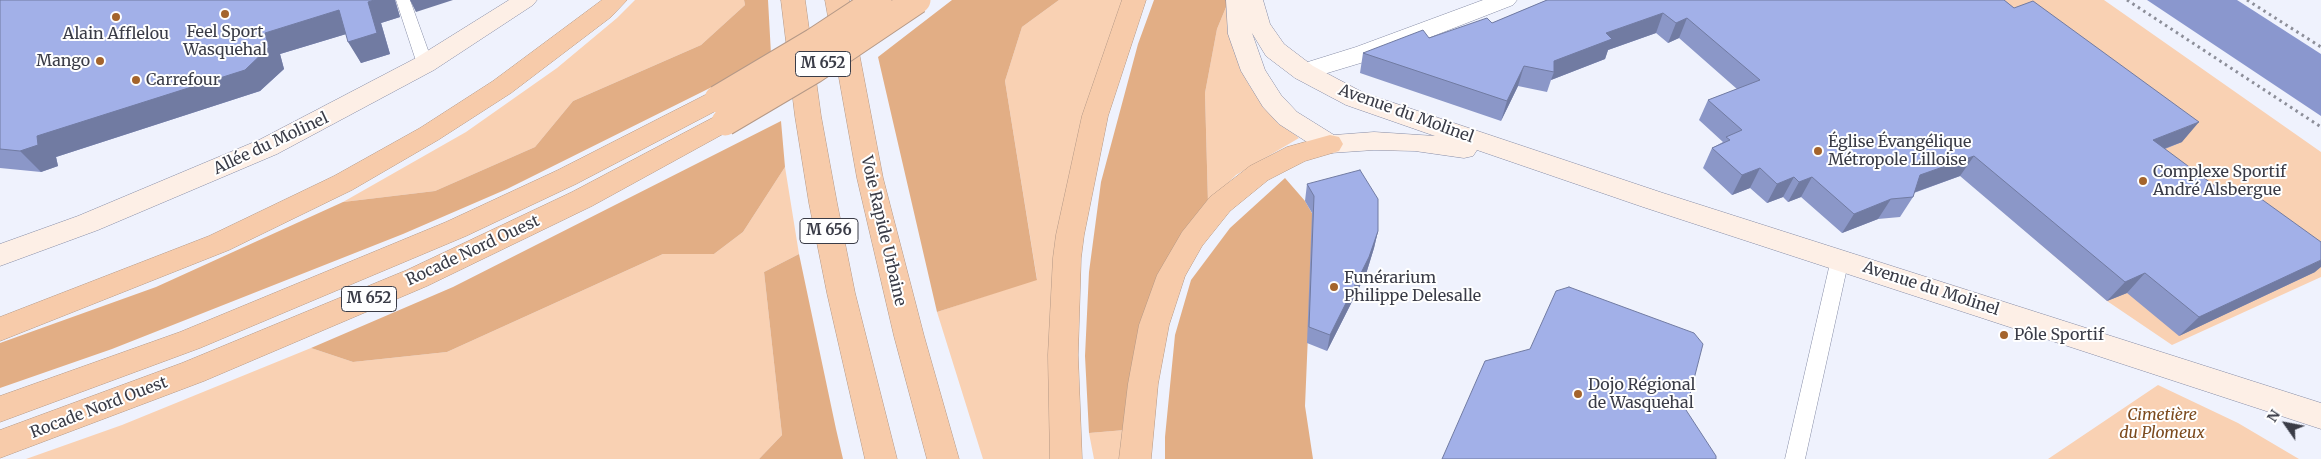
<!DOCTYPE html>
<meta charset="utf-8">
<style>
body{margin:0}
#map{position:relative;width:2321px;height:459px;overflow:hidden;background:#eff2fd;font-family:Merriweather,serif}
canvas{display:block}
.north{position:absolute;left:2261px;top:399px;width:50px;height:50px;-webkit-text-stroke:4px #fff;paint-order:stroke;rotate:303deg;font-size:14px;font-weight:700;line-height:20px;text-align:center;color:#3a3c47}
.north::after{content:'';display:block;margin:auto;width:18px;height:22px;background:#3a3c47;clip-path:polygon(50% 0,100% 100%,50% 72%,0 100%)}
</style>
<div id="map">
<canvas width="2321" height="459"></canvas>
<div class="north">N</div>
</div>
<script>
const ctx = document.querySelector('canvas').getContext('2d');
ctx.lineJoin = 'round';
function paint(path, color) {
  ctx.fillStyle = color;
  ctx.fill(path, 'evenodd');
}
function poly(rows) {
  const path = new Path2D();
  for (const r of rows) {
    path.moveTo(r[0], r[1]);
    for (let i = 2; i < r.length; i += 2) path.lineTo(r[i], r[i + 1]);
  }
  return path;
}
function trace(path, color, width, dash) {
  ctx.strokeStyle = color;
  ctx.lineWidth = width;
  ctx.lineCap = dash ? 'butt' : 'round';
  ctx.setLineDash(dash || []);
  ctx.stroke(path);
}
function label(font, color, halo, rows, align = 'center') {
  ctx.font = font + ' Merriweather,serif';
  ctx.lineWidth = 4;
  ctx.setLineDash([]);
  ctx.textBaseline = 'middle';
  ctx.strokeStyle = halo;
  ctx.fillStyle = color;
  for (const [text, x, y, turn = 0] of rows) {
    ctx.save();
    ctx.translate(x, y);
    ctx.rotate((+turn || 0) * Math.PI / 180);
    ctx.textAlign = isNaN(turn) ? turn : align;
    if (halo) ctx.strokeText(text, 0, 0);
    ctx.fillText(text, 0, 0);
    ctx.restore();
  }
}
paint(poly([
 [635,0,744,0,745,5,701,45,573,101,535,147,435,191,343,202,466,132,557,68,617,18],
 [1059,0,1125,0,1111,35,1051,459,983,459,937,312,1037,279,1005,81,1022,27],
 [1229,0,1235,53,1248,83,1263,105,1299,138,1236,175,1208,203,1205,93,1217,29],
 [1756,0,2104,0,2321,152,2321,277,2172,345,2107,301],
 [785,167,799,254,764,272,782,435,759,459,26,459,122,425,311,348,353,362,447,352,663,254,714,254,743,232],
 [2158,385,2238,423,2299,459,2048,459],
 [1125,430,1123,459,1094,459,1089,433]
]), '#f9d1b3');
paint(poly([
 [744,0,768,0,771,54,720,83,507,189,403,234,112,349,0,388,0,343,156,287,343,202,435,191,535,147,573,101,701,45,745,5],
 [952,0,1059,0,1022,27,1005,81,1037,280,937,312,878,57],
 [1154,0,1229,0,1217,29,1205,93,1208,203,1125,430,1089,433,1085,356,1089,272,1101,182,1138,44],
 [781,121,785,167,743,232,714,254,663,254,447,352,353,362,311,348,453,287],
 [1285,178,1305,201,1313,215,1305,406,1313,459,1165,459,1165,437,1175,335,1191,280,1230,228],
 [799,254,836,429,843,459,759,459,782,435,764,272]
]), '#e2ae85');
paint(poly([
 [2147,0,2237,0,2321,54,2321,116]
]), '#8a97ce');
const lane = poly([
 [396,0,410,0,433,64,430,68,420,68,417,64,396,0],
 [1840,252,1846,254,1849,259,1805,459,1785,459,1831,259,1834,254,1840,252]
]);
const street = poly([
 [1483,0,1517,0,1513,5,1374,59,1304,80,1295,78,1292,72,1295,66,1356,47,1483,0]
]);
const secondary = poly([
 [509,0,537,0,533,5,434,70,277,154,98,230,0,266,0,244,78,216,259,140,416,58,509,0],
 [1226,0,1263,0,1270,24,1284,44,1313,66,1364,93,1663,193,2321,403,2321,429,1643,207,1477,150,1473,156,1464,158,1415,151,1374,150,1330,153,1321,151,1279,124,1263,107,1241,71,1228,34,1226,0],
 [1252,33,1266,56,1295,78,1346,105,1435,136,1374,132,1334,135,1297,112,1281,95,1265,70,1252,33]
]);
const highway = poly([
 [602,0,627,0,611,17,511,93,438,140,352,190,229,250,0,341,0,317,209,236,334,176,420,128,493,81,602,0],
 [781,0,805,0,821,116,837,203,855,293,897,459,865,459,827,293,809,203,795,116,781,0],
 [825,0,849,0,883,178,924,336,959,459,927,459,894,336,857,178,825,0],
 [1122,0,1146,0,1108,116,1084,235,1081,258,1078,355,1082,459,1050,459,1048,355,1053,258,1056,235,1082,116,1122,0],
 [718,90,727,93,731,99,727,105,576,184,466,236,200,348,0,422,0,396,180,332,446,222,558,170,709,93,718,90],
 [725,113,734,116,738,122,734,128,592,206,427,286,204,381,0,458,0,430,182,363,407,270,572,192,716,116,725,113],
 [1330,135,1339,137,1343,144,1339,151,1305,161,1268,180,1230,211,1202,246,1185,276,1169,325,1158,384,1151,459,1119,459,1128,384,1139,325,1157,275,1182,232,1210,197,1250,166,1287,147,1330,135]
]);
trace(lane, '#868ca6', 1);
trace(street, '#868ca6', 1);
trace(secondary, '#868ca6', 1);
trace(highway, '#b59987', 1);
trace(poly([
 [2127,0,2321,127],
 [2247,0,2321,47]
]), '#8c8e99', 3, [2.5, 4]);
paint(lane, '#fff');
paint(street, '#fff');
paint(secondary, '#fdefe6');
paint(highway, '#f7cbaa');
const highwayBridge = poly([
 [718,99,814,42,878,0],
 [725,122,813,70,917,0]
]);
trace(highwayBridge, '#b59987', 29, []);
trace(highwayBridge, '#f7cbaa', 27);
paint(poly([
 [0,0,395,0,400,17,381,23,390,54,361,63,346,34,280,54,284,69,260,91,56,157,58,166,41,172,0,168],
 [1547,0,2004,0,2182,142,2165,149,2315,272,2179,336,2127,293,2107,301,1960,176,1914,193,1913,197,1900,217,1878,219,1842,233,1801,197,1788,202,1783,197,1767,203,1750,188,1732,195,1703,168,1712,148,1723,142,1699,120,1708,100,1737,89,1679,38,1668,43,1656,33,1608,50,1605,59,1551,80,1547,92,1518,86,1501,121,1360,73,1363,53,1429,38,1492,23],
 [1307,184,1378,231,1374,248,1366,274,1327,351,1307,343,1312,213,1305,201]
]), '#8b97c8');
paint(poly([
 [374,0,395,0,400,17,381,23,390,54,361,63,348,42,368,2],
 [410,0,453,0,416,12],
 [339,10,353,32,280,54,284,69,260,91,56,157,58,166,41,172,20,151,37,136,265,33],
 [1663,13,1656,33,1608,50,1605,59,1551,80,1554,72,1554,61,1606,33],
 [1687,18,1679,38,1668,43,1676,23],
 [1524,66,1518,86,1501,121,1507,101],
 [2199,122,2182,142,2136,159,2153,140],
 [1974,156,1960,176,1907,195,1920,175],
 [1760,168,1750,188,1732,195,1742,175],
 [1794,177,1783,197,1767,203,1777,184],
 [1812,177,1801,197,1788,202,1799,182],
 [1891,199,1878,219,1842,233,1854,214],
 [1378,231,1374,248,1366,274,1327,351,1330,335],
 [2321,260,2321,267,2315,272,2179,336,2199,317],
 [2145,273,2127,293,2107,301,2125,282]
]), '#717ba2');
const building = poly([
 [0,0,374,0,368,2,377,33,348,42,339,10,265,33,269,47,245,70,37,136,38,145,20,151,0,149,0,0],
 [1547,0,2004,0,2014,8,2033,1,2199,122,2153,140,2227,195,2246,188,2321,242,2321,260,2199,317,2145,273,2125,282,1974,156,1920,175,1913,197,1891,199,1854,214,1812,177,1799,182,1794,177,1777,184,1760,168,1742,175,1712,148,1730,140,1726,137,1742,130,1708,100,1760,80,1687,18,1676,23,1663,13,1606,33,1612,39,1554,61,1554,72,1524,66,1507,101,1363,53,1423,30,1429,38,1487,18,1492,23,1547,0],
 [1360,170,1378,199,1378,231,1369,257,1330,335,1309,327,1314,196,1307,184,1360,170],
 [1569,287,1694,333,1703,344,1686,410,1716,456,1716,459,1442,459,1485,361,1530,349,1556,291,1569,287]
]);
paint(building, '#a2b0e8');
trace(building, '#717ba2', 1);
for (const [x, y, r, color] of [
 [225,14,5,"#a4642c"],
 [116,17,5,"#a4642c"],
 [100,61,5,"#a4642c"],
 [136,80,5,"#a4642c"],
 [1818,151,5,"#a4642c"],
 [2143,181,5,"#a4642c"],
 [1334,287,5,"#a4642c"],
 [2004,335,5,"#a4642c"],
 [1578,394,5,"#a4642c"]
]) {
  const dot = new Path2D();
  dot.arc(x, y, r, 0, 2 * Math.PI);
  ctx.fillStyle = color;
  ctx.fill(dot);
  trace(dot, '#fff', 2);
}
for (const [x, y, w] of [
 [823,64,55],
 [829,231,58],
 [369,299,55]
]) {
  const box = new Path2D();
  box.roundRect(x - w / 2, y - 12.5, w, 25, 4);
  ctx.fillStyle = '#fff';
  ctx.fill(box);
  trace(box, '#3a3c47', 1);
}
label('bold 15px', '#3a3c47', null, [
 ["M 652",823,64],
 ["M 656",829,231],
 ["M 652",369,299]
]);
label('16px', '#3a3c47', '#fff', [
 ["Feel Sport",225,32,"center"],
 ["Wasquehal",225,50,"center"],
 ["Alain Afflelou",116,34,"center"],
 ["Mango",90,61,"right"],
 ["Carrefour",146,80],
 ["Église Évangélique",1828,142],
 ["Métropole Lilloise",1828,160],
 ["Complexe Sportif",2153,172],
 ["André Alsbergue",2153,190],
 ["Funérarium",1344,278],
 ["Philippe Delesalle",1344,296],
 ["Pôle Sportif",2014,335],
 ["Dojo Régional",1588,385],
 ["de Wasquehal",1588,403]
], 'left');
label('16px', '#3a3c47', '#fff', [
 ["Avenue du Molinel",1406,114,20],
 ["Allée du Molinel",271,144,-25],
 ["Voie Rapide Urbaine",883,231,77],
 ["Rocade Nord Ouest",473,251,-25],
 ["Avenue du Molinel",1931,289,18],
 ["Rocade Nord Ouest",99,408,-21]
]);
label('italic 16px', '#7c4a1d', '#fff', [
 ["Cimetière",2162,415],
 ["du Plomeux",2162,433]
]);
</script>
